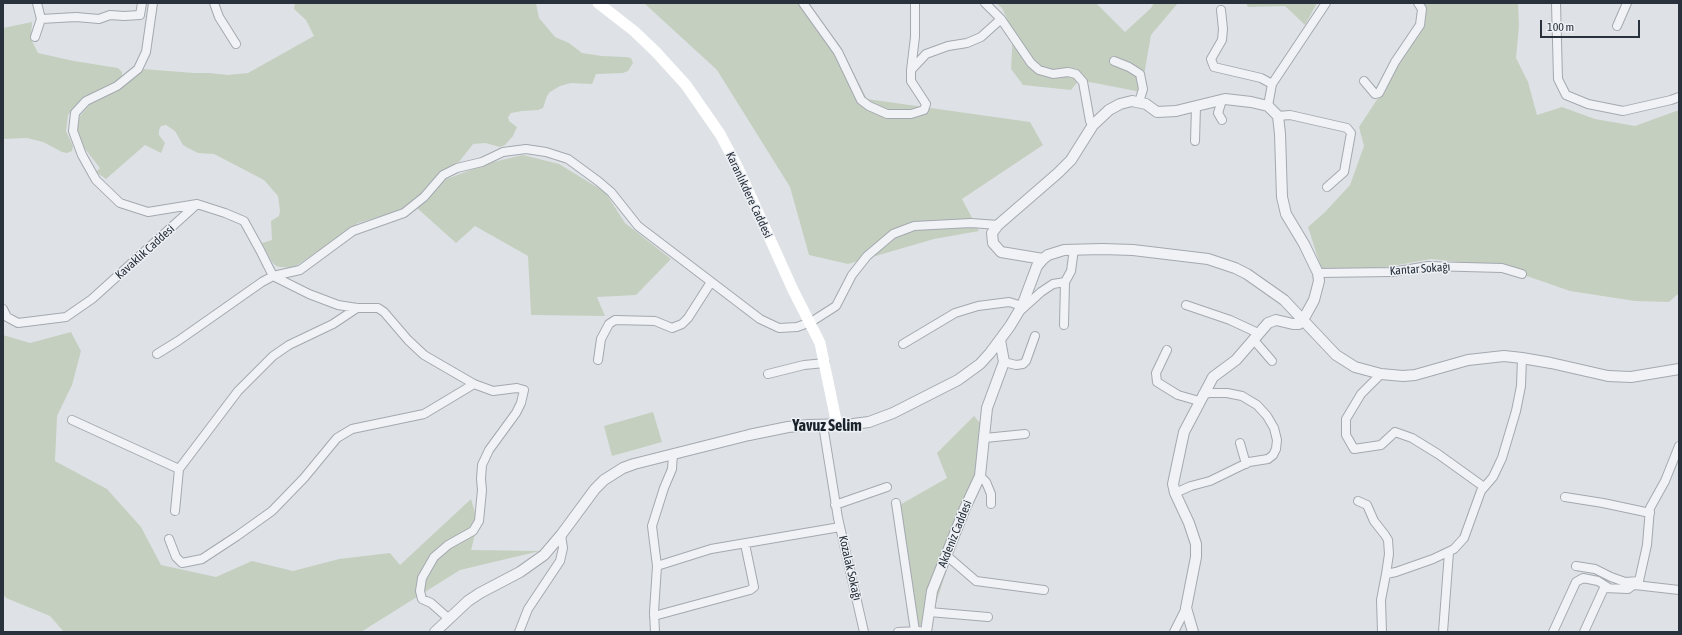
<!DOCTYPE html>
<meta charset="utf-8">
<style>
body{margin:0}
#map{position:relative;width:1682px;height:635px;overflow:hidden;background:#dee2e6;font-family:"Asap Condensed",sans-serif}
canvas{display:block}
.frame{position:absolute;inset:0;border:4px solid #28313c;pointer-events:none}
.scale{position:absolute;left:1540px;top:20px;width:100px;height:18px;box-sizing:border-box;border:2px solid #28313c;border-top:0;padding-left:5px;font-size:12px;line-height:14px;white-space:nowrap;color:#28313c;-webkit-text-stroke:3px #edf0f4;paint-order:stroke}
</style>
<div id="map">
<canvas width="1682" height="635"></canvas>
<div class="frame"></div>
<div class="scale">100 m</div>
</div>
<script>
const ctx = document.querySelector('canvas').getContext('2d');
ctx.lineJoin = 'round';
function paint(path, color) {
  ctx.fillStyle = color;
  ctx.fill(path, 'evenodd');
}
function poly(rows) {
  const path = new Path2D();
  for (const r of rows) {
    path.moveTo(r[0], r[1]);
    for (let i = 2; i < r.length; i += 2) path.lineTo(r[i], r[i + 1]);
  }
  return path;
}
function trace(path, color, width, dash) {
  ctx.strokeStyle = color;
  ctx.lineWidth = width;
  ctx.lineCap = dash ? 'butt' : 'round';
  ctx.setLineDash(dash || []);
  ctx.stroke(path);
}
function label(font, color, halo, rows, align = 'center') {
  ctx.font = font + ' "Asap Condensed",sans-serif';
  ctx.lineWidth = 3;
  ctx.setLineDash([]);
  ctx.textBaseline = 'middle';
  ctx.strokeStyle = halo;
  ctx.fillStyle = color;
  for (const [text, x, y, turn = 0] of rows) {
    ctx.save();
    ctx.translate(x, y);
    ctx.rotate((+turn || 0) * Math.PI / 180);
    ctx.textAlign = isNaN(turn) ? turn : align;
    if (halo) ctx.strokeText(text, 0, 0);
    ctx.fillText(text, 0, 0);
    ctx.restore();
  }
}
paint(poly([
 [295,3,536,3,539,18,555,37,569,43,582,53,602,56,626,57,631,58,633,63,628,71,623,73,596,74,592,84,571,83,560,86,550,92,547,96,543,108,538,110,522,111,511,113,508,117,509,121,517,127,513,136,505,145,500,147,485,143,473,144,459,162,443,170,430,186,405,209,358,223,296,266,292,268,281,267,276,266,272,262,262,243,272,240,271,221,279,216,280,211,278,196,264,180,214,154,198,153,188,148,183,145,175,131,166,125,161,126,159,130,159,135,165,143,161,153,145,145,106,179,96,172,100,168,82,145,76,126,80,116,90,104,116,89,143,69,194,73,210,73,227,75,248,73,314,36,306,20,294,9],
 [644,3,809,3,814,12,840,46,867,99,1030,122,1043,145,962,199,979,231,934,239,848,264,809,255,790,187,717,70],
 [996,3,1096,3,1125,32,1151,8,1154,3,1178,3,1151,35,1141,92,1079,80,1071,90,1023,85,1011,69,1013,32,1002,8],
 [1246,3,1317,3,1305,25,1285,6,1248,7],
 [1421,3,1518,3,1519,26,1516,58,1528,82,1537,115,1562,107,1595,119,1635,126,1679,110,1679,293,1669,302,1635,301,1570,291,1498,266,1431,259,1343,275,1322,271,1308,227,1325,212,1350,185,1364,146,1359,127,1380,95,1417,25],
 [32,22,31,39,38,53,74,61,118,68,122,72,122,77,119,81,82,100,68,115,66,131,73,146,72,151,67,153,62,152,43,142,27,138,3,139,3,28],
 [523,155,559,164,605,192,625,223,671,259,636,295,597,297,605,316,531,315,528,256,475,226,456,243,417,208,444,180,489,163],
 [71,332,81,351,72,385,57,416,55,461,107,489,141,527,161,565,216,577,252,561,293,571,339,559,390,553,400,565,471,499,478,523,471,550,540,551,460,570,361,632,64,632,50,616,6,598,3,594,3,335,30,343],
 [653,412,662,442,612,456,604,426],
 [974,416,987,431,982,459,931,619,916,629,896,507,947,478,937,453]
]), '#c5cfbf');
const minor = poly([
 [153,3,146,52,138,69,117,86,86,101,75,113,73,131,82,155,96,180,120,203,148,212,197,204,225,213,244,221,260,250,273,276,300,270,353,231,404,213,424,197,443,175,457,168,482,162,503,152,526,149,546,152,568,159,598,181,611,192,638,226,760,319,779,328,797,327,811,322,836,306,852,275,867,256,893,234,914,226,971,223,998,225],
 [214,3,219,17,236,44],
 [803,3,838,52,861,100,869,106,887,114,911,114,924,110,926,104,911,81,911,70,926,54,948,46,967,43,981,37,1001,19],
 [985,3,1001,19,1031,63,1039,70,1053,74,1068,72,1076,74,1083,82,1090,121,1093,125],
 [1556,3,1558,79,1566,95,1588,104,1623,111,1671,100,1679,97],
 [1221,10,1223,29,1222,40,1211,59,1214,67,1261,78,1272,84],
 [41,19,76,17,99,19,110,15,124,16,140,15,142,3],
 [1617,26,1627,3],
 [35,37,41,19,37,3],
 [1114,61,1129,67,1140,74,1143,89,1139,102],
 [911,70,915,37,915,3],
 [1364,81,1375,94,1379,93,1395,62,1420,25,1422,9,1418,3],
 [1222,100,1218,113,1222,120],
 [1268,106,1272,84,1326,3],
 [1278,116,1290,115,1347,128,1351,133,1344,172,1327,187],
 [1195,141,1196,106],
 [1318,273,1392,272,1428,266,1502,268,1522,274],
 [1186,305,1230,320,1258,333],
 [3,309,7,317,18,323,66,317,92,299,196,205],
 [1020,311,1041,292,1053,284,1065,282],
 [1064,325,1065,282,1071,271,1074,249],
 [1253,339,1272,361],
 [903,344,955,313,978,306,1009,302,1022,306],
 [1167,350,1156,373,1157,382,1178,395,1199,401],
 [157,354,178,341,262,282,273,276,309,294,338,305,357,308,378,308,384,312,408,340,424,355,474,384,493,391,517,388,524,390,521,403,516,413,489,450,482,465,481,479,482,490,479,521,473,531,448,545,434,557,422,578,420,591,422,599,431,603,448,618],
 [598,360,601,339,609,324,615,320,655,321,672,328,682,324,688,318,711,282],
 [1004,362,1016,365,1023,364,1026,361,1035,336],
 [768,374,804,365,825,363],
 [1381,374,1361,394,1346,419,1346,435,1354,449,1381,445,1395,432,1412,438,1438,454,1484,487],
 [72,420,179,469,238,391,273,356,289,345,333,324,357,308],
 [823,425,838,518,864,632],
 [985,438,1025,434],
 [1240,443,1246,464],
 [980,476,986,482,991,494,991,504],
 [1175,493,1191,486,1210,481,1249,462,1268,459,1273,455,1276,449,1277,440,1274,428,1267,416,1257,405,1242,396,1227,393,1210,393,1203,394],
 [1565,497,1603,503,1650,513],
 [1358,501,1367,505,1374,521,1385,535,1388,540,1389,554,1386,574],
 [896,503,915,631],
 [835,505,887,487],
 [175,511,179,469],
 [169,539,176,557,182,563,202,559,237,536,272,511,304,478,337,438,352,429,424,414,474,384],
 [946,555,976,581,1044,590],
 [657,566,711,549,840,527],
 [1576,566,1595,569,1611,577,1625,582,1639,581],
 [1635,585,1679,590],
 [929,612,988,617],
 [654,616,750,590,754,587,745,544],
 [519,632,528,609,560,561,563,548,561,535],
 [655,632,654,612,657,566,652,526,664,488,672,469,673,454],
 [898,632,919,631],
 [1174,632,1186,608],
 [1382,632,1381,600,1386,574,1396,572,1433,559,1454,549,1464,538,1481,491,1493,477,1502,458,1516,411,1521,386,1522,358],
 [1443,632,1449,552],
 [1553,632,1576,582,1583,578,1598,581,1609,588],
 [1584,632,1604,588,1628,589,1639,581,1647,545,1650,508,1665,481,1679,446]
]);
const tertiary = poly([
 [1043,259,1001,252,993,243,992,233,998,225,1058,173,1071,160,1093,125,1109,110,1120,104,1132,101,1146,104,1157,112,1176,111,1225,99,1251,102,1268,106,1278,116,1280,134,1282,197,1286,214,1304,244,1318,273,1319,281,1314,300,1303,320,1299,324,1293,324,1276,320,1268,323,1236,360,1213,377,1184,432,1173,484,1175,493,1189,523,1196,544,1196,557,1186,608,1193,632],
 [435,632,468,601,480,593,520,572,544,555,561,535,595,489,604,480,623,468,634,464,749,435,788,427,809,425,853,424,869,422,893,413,958,380,980,364,990,353,1010,326,1022,306,1037,266,1043,259,1048,255,1064,250,1102,249,1133,250,1208,259,1235,268,1247,274,1284,300,1336,355,1355,367,1381,374,1403,376,1415,375,1468,360,1504,356,1522,358,1551,363,1608,376,1631,377,1679,369],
 [926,632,932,591,965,508,980,476,987,408,1004,362,1000,340]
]);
trace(minor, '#a4a9b0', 10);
trace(tertiary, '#a4a9b0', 12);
trace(minor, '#f0f2f5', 8);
trace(tertiary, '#f0f2f5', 10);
trace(poly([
 [598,3,634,31,656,52,686,85,720,134,738,168,793,290,820,343,837,425]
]), '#fff', 11);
label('12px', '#28313c', '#edf0f4', [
 ["Karanlıkdere Caddesi",749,195,65],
 ["Kavaklık Caddesi",145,252,-42],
 ["Kantar Sokağı",1420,269,-4],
 ["Akdeniz Caddesi",955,534,-68],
 ["Kozalak Sokağı",850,568,77]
]);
label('bold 16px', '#1a222c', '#edf0f4', [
 ["Yavuz Selim",827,426]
]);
</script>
